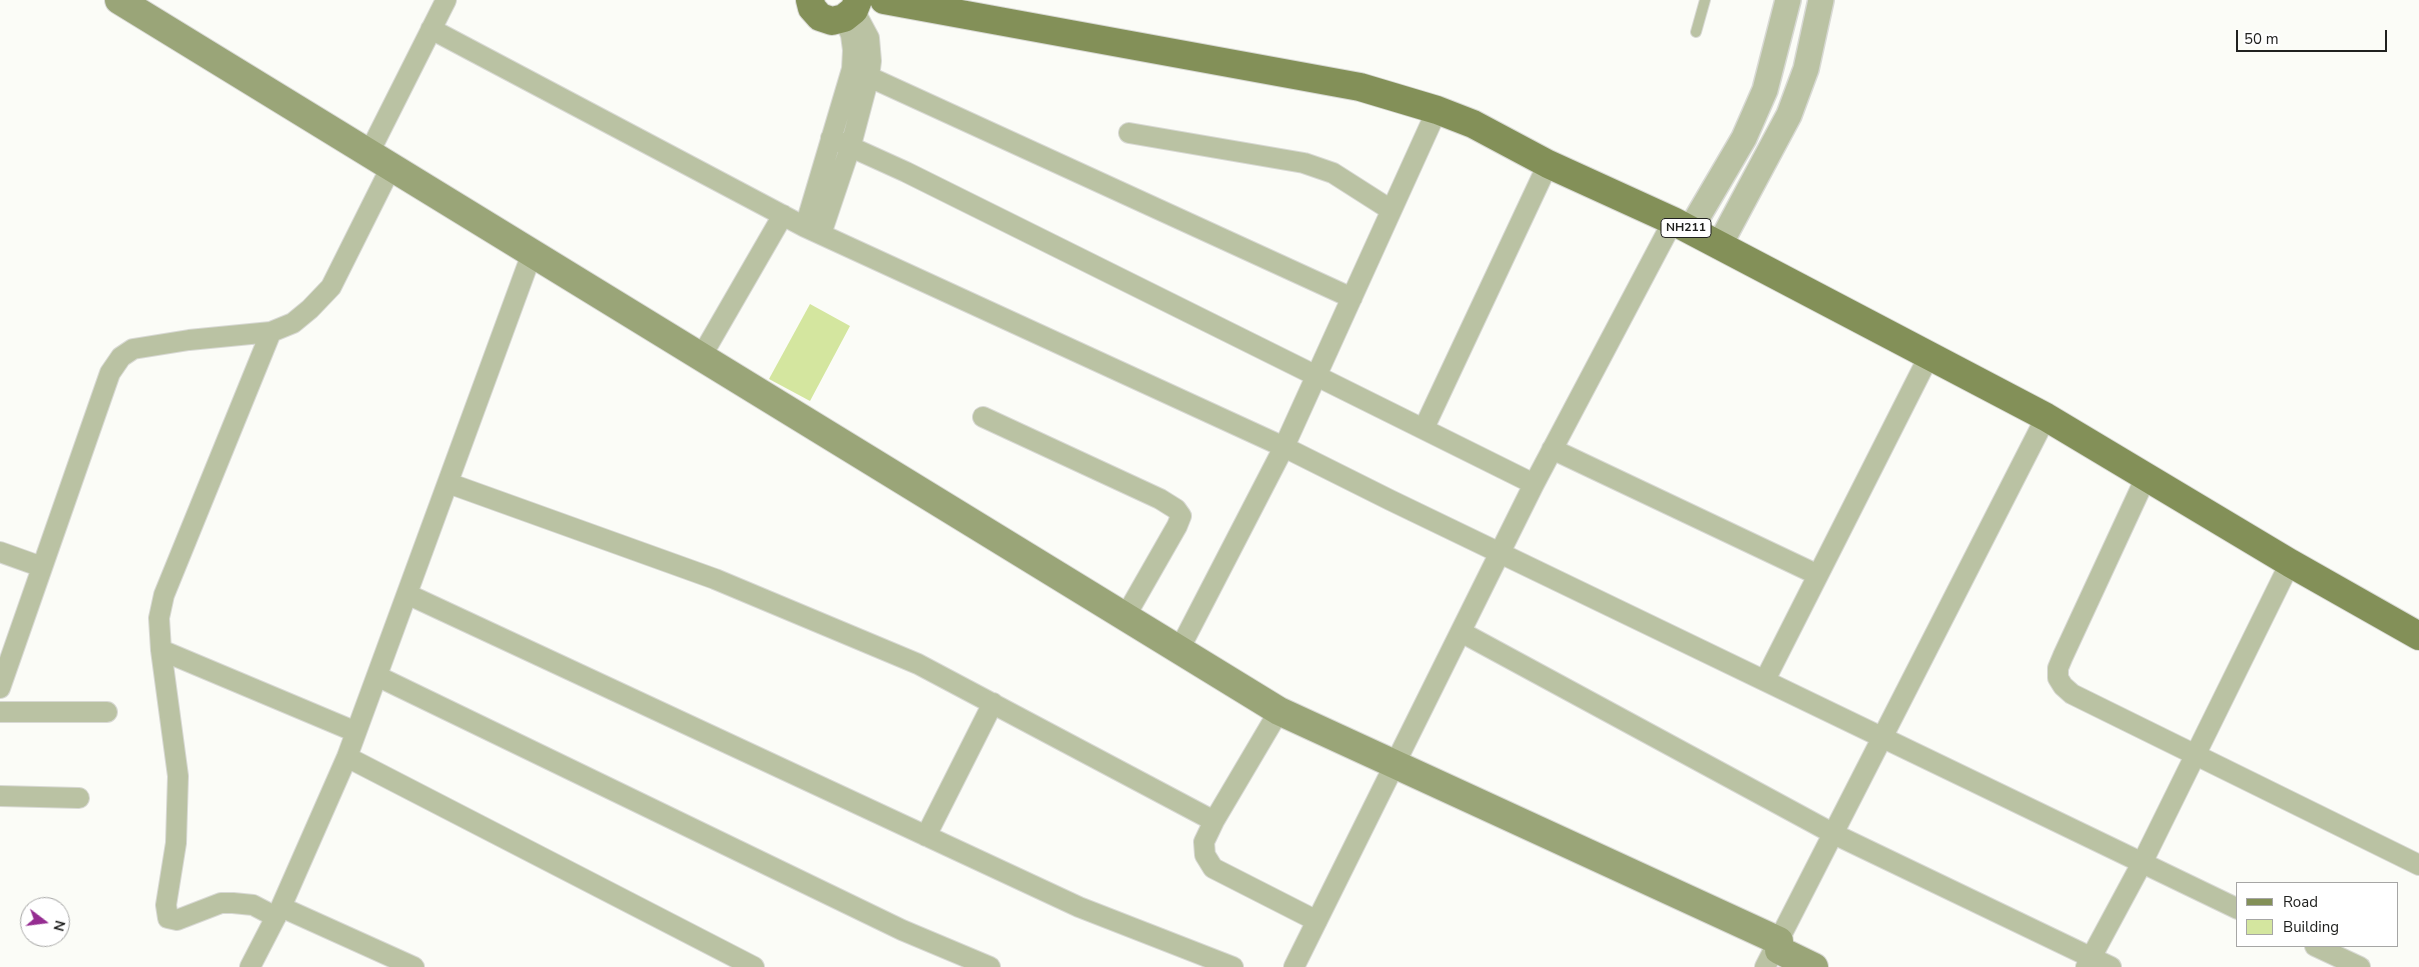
<!DOCTYPE html>
<style>
body{margin:0}
#map{position:relative;width:2419px;height:967px;overflow:hidden;background:#fbfcf7;font-family:"Nunito Sans",sans-serif}
canvas{display:block}
.legend{position:absolute;left:2236px;top:882px;width:162px;height:65px;box-sizing:border-box;background:#fff;border:1px solid #a6a6a5;margin:0;padding:6px 9px;list-style:none;font-size:15px;color:#20211f}
.legend li{display:flex;align-items:center;gap:10px;height:25px}
.legend b{width:25px;border:1px solid #a6a6a5}
.north{position:absolute;left:20px;top:897px;width:50px;height:50px;box-sizing:border-box;background:#fff;border:1px solid #a6a6a5;border-radius:50%;rotate:105deg;font-size:14px;font-weight:700;line-height:20px;text-align:center;color:#20211f}
.north::after{content:'';display:block;margin:auto;width:18px;height:22px;background:#952d91;clip-path:polygon(50% 0,100% 100%,50% 72%,0 100%)}
.scale{position:absolute;left:2236px;top:30px;width:151px;height:22px;box-sizing:border-box;border:2px solid #20211f;border-top:0;padding-left:6px;font-size:15px;line-height:18px;white-space:nowrap;color:#20211f;-webkit-text-stroke:4px #fff;paint-order:stroke}
</style>
<div id="map">
<canvas width="2419" height="967"></canvas>
<ul class="legend">
<li><b style="height:6px;background:#839058"></b>Road</li>
<li><b style="height:14px;background:#d4e69f"></b>Building</li>
</ul>
<div class="north">N</div>
<div class="scale">50 m</div>
</div>
<script>
const ctx = document.querySelector('canvas').getContext('2d');
ctx.lineJoin = 'round';
function paint(path, color) {
  ctx.fillStyle = color;
  ctx.fill(path, 'evenodd');
}
function poly(rows) {
  const path = new Path2D();
  for (const r of rows) {
    path.moveTo(r[0], r[1]);
    for (let i = 2; i < r.length; i += 2) path.lineTo(r[i], r[i + 1]);
  }
  return path;
}
function trace(path, color, width, dash) {
  ctx.strokeStyle = color;
  ctx.lineWidth = width;
  ctx.lineCap = dash ? 'butt' : 'round';
  ctx.setLineDash(dash || []);
  ctx.stroke(path);
}
function label(font, color, halo, rows, align = 'center') {
  ctx.font = font + ' "Nunito Sans",sans-serif';
  ctx.lineWidth = 4;
  ctx.setLineDash([]);
  ctx.textBaseline = 'middle';
  ctx.strokeStyle = halo;
  ctx.fillStyle = color;
  for (const [text, x, y, turn = 0] of rows) {
    ctx.save();
    ctx.translate(x, y);
    ctx.rotate((+turn || 0) * Math.PI / 180);
    ctx.textAlign = isNaN(turn) ? turn : align;
    if (halo) ctx.strokeText(text, 0, 0);
    ctx.fillText(text, 0, 0);
    ctx.restore();
  }
}
paint(poly([
 [810,304,850,326,810,401,769,379]
]), '#d4e69f');
const service = poly([
 [1696,32,1705,0]
]);
const minor = poly([
 [431,29,805,227,1284,447,1390,500,2238,909],
 [852,69,1352,298],
 [1129,133,1304,163,1333,173,1391,210],
 [831,138,906,172,1534,484],
 [369,153,446,0],
 [805,227,852,69,853,50,851,35,844,18],
 [821,234,851,145,869,77,871,61,869,38,854,10],
 [271,332,164,595,159,618,161,650,178,776,176,843,166,905,168,918,177,920,221,903,233,903,253,905,276,917],
 [701,357,783,215],
 [983,417,1160,499,1176,509,1181,516,1177,526,1125,617],
 [1424,428,1548,164],
 [1552,449,1818,575],
 [2146,477,2063,656,2058,668,2058,678,2063,686,2072,694,2419,865],
 [448,483,715,579,918,664,1214,821],
 [0,552,42,567],
 [407,594,1079,907,1233,967],
 [1461,632,1834,834,2111,967],
 [161,650,356,732],
 [1179,650,1284,447,1437,110],
 [377,676,902,930,990,967],
 [1765,680,1929,356],
 [0,688,110,373,121,357,133,349,189,340,271,332,293,323,310,309,331,287,391,167],
 [1279,711,1214,821,1204,842,1205,855,1213,868,1317,921],
 [0,712,107,712],
 [347,757,754,967],
 [0,796,79,798],
 [926,836,993,703],
 [281,907,414,967],
 [2315,946,2360,967],
 [250,967,281,907,347,757,532,253],
 [1294,967,1534,484,1673,221],
 [1765,967,2046,417],
 [2086,967,2142,863,2290,563]
]);
const tertiary = poly([
 [1690,230,1744,138,1765,90,1788,0],
 [1719,246,1789,115,1806,69,1821,0]
]);
const secondary = poly([
 [119,0,1279,711,1779,941,1779,950,1814,967]
]);
const primary = poly([
 [810,0,812,8,820,17,832,21,844,18,854,10,858,0],
 [884,0,1360,87,1437,110,1473,124,1548,164,1673,221,2046,417,2290,563,2419,636]
]);
trace(service, '#d8d9d4', 12);
trace(minor, '#d8d9d4', 22);
trace(tertiary, '#d8d9d4', 28);
trace(secondary, '#d8d9d4', 30);
trace(primary, '#d8d9d4', 30);
trace(service, '#bac2a3', 10);
trace(minor, '#bac2a3', 20);
trace(tertiary, '#bac2a3', 25);
trace(secondary, '#9aa578', 28);
trace(primary, '#839058', 28);
for (const [x, y, w] of [
 [1686,228,50]
]) {
  const box = new Path2D();
  box.roundRect(x - w / 2, y - 9.5, w, 19, 4);
  ctx.fillStyle = '#fff';
  ctx.fill(box);
  trace(box, '#20211f', 1);
}
label('bold 12px', '#20211f', null, [
 ["NH211",1686,228]
]);
</script>
